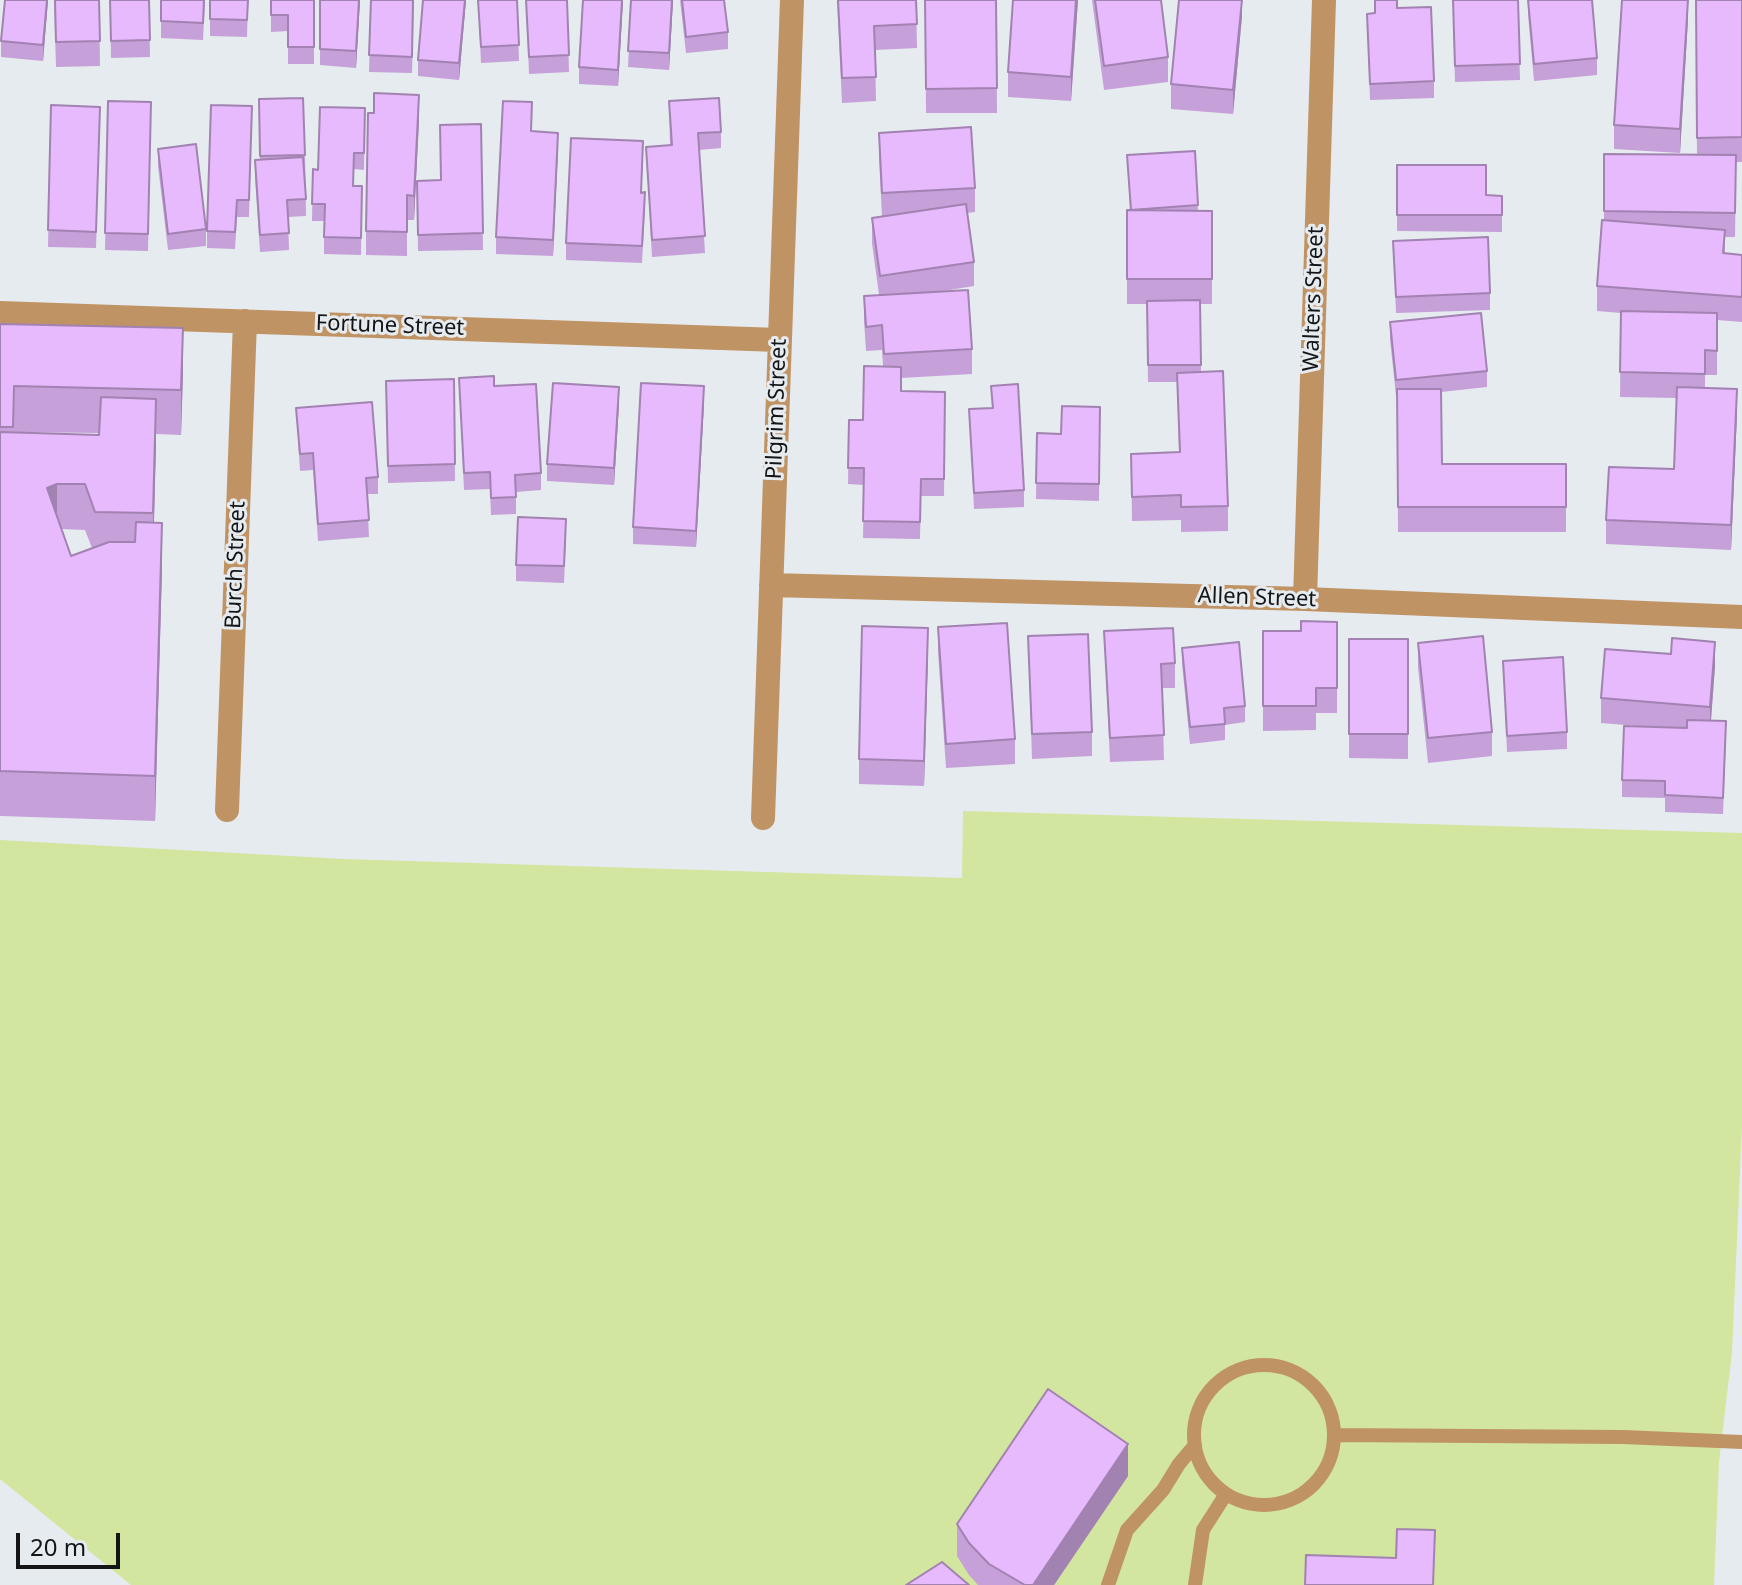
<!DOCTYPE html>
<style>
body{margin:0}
#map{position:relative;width:1742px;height:1585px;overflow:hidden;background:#e6ebef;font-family:"Noto Sans",sans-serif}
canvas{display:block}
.scale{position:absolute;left:16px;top:1533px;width:104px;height:36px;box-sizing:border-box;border:4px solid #131516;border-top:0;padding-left:10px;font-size:24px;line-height:28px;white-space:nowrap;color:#131516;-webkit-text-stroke:6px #e6ebef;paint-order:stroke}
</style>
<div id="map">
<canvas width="1742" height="1585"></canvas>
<div class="scale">20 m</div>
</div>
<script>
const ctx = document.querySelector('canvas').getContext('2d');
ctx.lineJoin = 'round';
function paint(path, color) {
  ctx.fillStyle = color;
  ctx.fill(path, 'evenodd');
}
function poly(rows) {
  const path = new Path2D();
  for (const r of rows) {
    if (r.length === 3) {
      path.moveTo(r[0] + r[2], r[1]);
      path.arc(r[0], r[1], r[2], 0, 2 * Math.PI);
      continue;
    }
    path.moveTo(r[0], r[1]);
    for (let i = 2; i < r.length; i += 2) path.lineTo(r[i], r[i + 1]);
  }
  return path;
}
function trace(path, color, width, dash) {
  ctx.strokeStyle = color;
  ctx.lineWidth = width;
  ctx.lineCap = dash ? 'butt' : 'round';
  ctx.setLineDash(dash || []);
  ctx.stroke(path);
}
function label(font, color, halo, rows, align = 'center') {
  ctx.font = font + ' "Noto Sans",sans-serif';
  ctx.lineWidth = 6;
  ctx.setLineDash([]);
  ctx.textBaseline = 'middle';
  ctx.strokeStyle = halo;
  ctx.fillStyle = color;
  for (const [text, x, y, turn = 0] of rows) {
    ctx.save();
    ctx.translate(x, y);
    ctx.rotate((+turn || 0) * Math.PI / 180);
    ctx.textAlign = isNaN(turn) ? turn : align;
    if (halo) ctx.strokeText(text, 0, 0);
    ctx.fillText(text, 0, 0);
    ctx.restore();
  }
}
paint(poly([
 [963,811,1742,833,1742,1125,1732,1352,1719,1462,1714,1585,131,1585,0,1479,0,840,344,859,962,878]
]), '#d2e69f');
trace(poly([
 [1264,1435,70],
 [1334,1435,1623,1437,1742,1442],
 [1108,1585,1127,1530,1163,1490,1179,1464,1195,1445],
 [1195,1585,1203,1530,1226,1494]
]), '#c09364', 14);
trace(poly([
 [0,313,779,340],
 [771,585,1305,599,1742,617],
 [1305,599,1324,0],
 [227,810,245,321],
 [763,818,792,0]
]), '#c09364', 24);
paint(poly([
 [48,0,43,61,1,57,1,41],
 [54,0,99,0,100,66,56,67],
 [110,0,149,0,150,57,111,58],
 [161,0,205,0,203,40,161,38],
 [210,0,248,0,247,37,210,36],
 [271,0,314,0,314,64,288,64,288,31,271,32],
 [320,0,360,0,356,68,320,65],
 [371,0,414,0,412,73,369,72],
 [423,0,466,0,459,80,418,76,418,60],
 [478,0,517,0,519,61,481,63],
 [526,0,567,0,569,72,529,74],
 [623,0,618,86,579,84,579,67],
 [631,0,673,0,669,70,628,67],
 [680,0,724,0,728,32,728,49,686,53],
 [837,0,916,0,917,48,875,50,876,101,842,103],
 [925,0,996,0,997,113,926,113],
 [1078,0,1071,101,1008,97,1008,72],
 [1092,0,1161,0,1168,57,1168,82,1104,90],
 [1242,0,1242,16,1233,114,1171,109,1171,84],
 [1518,0,1520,80,1455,82,1453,17],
 [1528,0,1597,58,1597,75,1534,81,1528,14],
 [1696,0,1742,0,1742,162,1736,162,1735,237,1725,237,1725,254,1742,255,1742,322,1717,320,1717,375,1705,375,1705,388,1737,414,1731,550,1606,544,1606,520,1674,469,1677,398,1620,397,1621,313,1597,311,1597,286,1604,221,1604,154,1697,155],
 [1397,8,1434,81,1434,98,1370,100,1367,14,1375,13],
 [1688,19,1680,153,1614,149,1614,125],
 [259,99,305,155,306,216,288,217,289,250,260,252,255,177,255,160,260,160],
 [108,101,151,102,148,251,105,250],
 [669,101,721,132,721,148,699,150,705,253,652,257,646,147,670,146],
 [51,105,100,107,96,248,48,247],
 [252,106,249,217,237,217,235,249,207,248,207,231],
 [365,108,364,170,354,169,353,186,362,186,361,255,324,254,324,221,312,221,313,169,318,170],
 [419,120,414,220,407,220,407,256,366,255,366,231],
 [481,124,483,250,418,251,417,181,440,180],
 [531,131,558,149,553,256,496,254,496,237],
 [879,133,975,188,975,212,967,213,974,262,974,286,943,291,972,349,972,374,901,378,901,391,945,392,944,496,921,496,920,539,863,538,864,485,848,484,849,420,863,420,883,366,882,350,866,351,864,320,864,296,879,295,872,243,872,218,882,217,879,157],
 [158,149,206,229,206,246,168,250,158,166],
 [1195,151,1198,211,1212,211,1212,304,1200,304,1201,372,1228,506,1228,531,1181,532,1181,520,1132,521,1131,454,1179,452,1177,382,1148,382,1147,304,1127,304,1127,210,1130,210,1127,155],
 [643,158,641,193,645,209,642,263,566,260,566,243],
 [1397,165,1486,195,1502,196,1502,232,1397,231],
 [1393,241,1490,293,1490,310,1396,313],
 [1390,322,1487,371,1487,387,1441,392,1442,464,1566,464,1566,532,1398,532,1397,396,1396,396,1390,339],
 [0,324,183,373,181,435,156,434,154,522,162,568,155,821,0,816],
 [14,432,99,433,99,435,14,433],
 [62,529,85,530,92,548,71,556],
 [459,378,494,386,541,473,541,490,516,492,516,514,491,515,490,489,464,490],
 [454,379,455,481,388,483,386,381],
 [991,386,1024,490,1024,507,974,509,969,409,992,408],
 [704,403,696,547,633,544,633,527],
 [619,404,614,485,547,481,547,464],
 [1100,407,1099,501,1036,499,1037,433,1061,434],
 [296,408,378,477,378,494,367,494,369,537,318,541,313,470,300,471],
 [566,536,564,583,516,581,516,565],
 [1337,622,1337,713,1316,713,1316,730,1263,731,1263,631,1301,631],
 [938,627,1015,739,1015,764,946,768,938,652],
 [1104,631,1175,663,1175,688,1162,688,1164,760,1110,762],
 [1028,636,1092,732,1092,756,1032,759],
 [1349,639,1408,639,1408,759,1349,758],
 [1418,643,1492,732,1492,756,1428,763,1418,667],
 [1182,648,1245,706,1245,722,1225,725,1225,740,1190,744,1182,664],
 [928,653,924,786,859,784,859,759],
 [1503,661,1567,732,1567,749,1507,752],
 [1715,666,1711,721,1726,738,1723,814,1665,812,1665,798,1622,797,1622,780,1638,726,1601,723,1601,698],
 [1128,1476,1054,1585,978,1585,969,1575,957,1556,957,1524]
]), '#c6a0d9');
paint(poly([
 [47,0,48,0,43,61,43,45],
 [359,0,360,0,356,68,356,51],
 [465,0,466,0,459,80,459,63],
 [622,0,623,0,618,86,618,70],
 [672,0,673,0,669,70,669,53],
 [1076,0,1078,0,1071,101,1071,77],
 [1242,0,1242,16,1233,114,1233,90],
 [1688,0,1688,19,1680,153,1680,129],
 [419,95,419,120,414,220,414,196],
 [558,133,558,149,553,256,553,240],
 [183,328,183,373,181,435,181,390],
 [704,386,704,403,696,547,696,531],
 [619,387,619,404,614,485,614,468],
 [1737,389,1737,414,1731,550,1731,525],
 [156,399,156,444,153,558,153,513],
 [57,484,57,529,47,488],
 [162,523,162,568,155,821,155,776],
 [928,628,928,653,924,786,924,761],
 [1715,642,1715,666,1710,732,1710,707],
 [1128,1444,1128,1476,1054,1585,1033,1585]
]), '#a182b0');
const building = poly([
 [5,0,47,0,43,45,1,41,5,0],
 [55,0,99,0,100,41,56,42,55,0],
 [110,0,149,0,150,40,111,41,110,0],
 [161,0,204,0,203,23,161,21,161,0],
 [210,0,248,0,247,20,210,19,210,0],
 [271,0,314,0,314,47,288,47,288,15,271,15,271,0],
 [320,0,359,0,356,51,320,49,320,0],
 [371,0,413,0,412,57,369,55,371,0],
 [423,0,465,0,459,63,418,60,423,0],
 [478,0,517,0,519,45,481,47,478,0],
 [526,0,567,0,569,55,529,57,526,0],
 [583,0,622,0,618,70,579,67,583,0],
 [631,0,672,0,669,53,628,51,631,0],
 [682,0,724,0,728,32,686,37,682,0],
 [838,0,916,0,917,24,874,26,876,77,842,78,838,0],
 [925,0,996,0,997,88,926,89,925,0],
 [1013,0,1076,0,1071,77,1008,72,1013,0],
 [1095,0,1161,0,1168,57,1104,66,1095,0],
 [1179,0,1242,0,1233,90,1171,84,1179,0],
 [1375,0,1397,0,1397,8,1431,7,1434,81,1370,84,1367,14,1375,13,1375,0],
 [1453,0,1518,0,1520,64,1455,66,1453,0],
 [1528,0,1592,0,1597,58,1534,64,1528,0],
 [1622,0,1688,0,1680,129,1614,125,1622,0],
 [1696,0,1742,0,1742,137,1697,138,1696,0],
 [374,93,419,95,414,196,407,195,407,232,366,231,368,113,374,113,374,93],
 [303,98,305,155,260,156,259,99,303,98],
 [719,98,721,132,698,133,705,236,652,240,646,147,672,145,669,101,719,98],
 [108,101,151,102,148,234,105,233,108,101],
 [503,101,532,102,531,131,558,133,553,240,496,237,503,101],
 [51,105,100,107,96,232,48,230,51,105],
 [211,105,252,106,249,200,237,200,235,232,207,231,211,105],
 [320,107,365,108,364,153,354,153,353,186,362,186,361,238,324,237,325,204,312,204,313,169,318,170,320,107],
 [481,124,483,233,418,235,417,181,441,180,440,125,481,124],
 [971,127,975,188,882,193,879,133,971,127],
 [571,138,643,141,641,193,645,192,642,246,566,243,571,138],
 [196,144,206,229,168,234,158,149,196,144],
 [1195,151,1198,205,1131,210,1127,155,1195,151],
 [1604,154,1736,155,1735,213,1604,211,1604,154],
 [303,157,306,199,287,200,289,233,260,235,255,160,303,157],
 [1397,165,1486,165,1486,195,1502,196,1502,215,1397,215,1397,165],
 [966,204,974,262,880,276,872,218,966,204],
 [1127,210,1212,211,1212,279,1127,279,1127,210],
 [1602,220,1725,230,1723,253,1742,255,1742,297,1597,286,1602,220],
 [1488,237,1490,293,1396,297,1393,241,1488,237],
 [968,290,972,349,884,354,882,325,866,327,864,296,968,290],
 [1200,300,1201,365,1148,365,1147,301,1200,300],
 [1621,311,1717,313,1717,351,1705,350,1705,374,1620,372,1621,311],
 [1481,313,1487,371,1396,380,1390,322,1481,313],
 [0,324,183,328,181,390,14,386,13,427,0,427,0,324],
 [864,366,901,367,901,391,945,392,944,479,921,479,920,522,863,521,864,468,848,468,849,420,863,420,864,366],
 [1223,371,1228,506,1181,507,1181,495,1132,497,1131,454,1180,452,1177,373,1223,371],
 [494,376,494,386,536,384,541,473,515,475,516,497,491,498,490,472,464,473,459,378,494,376],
 [454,379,455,464,388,466,386,381,454,379],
 [553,383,619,387,614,468,547,464,553,383],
 [641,383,704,386,696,531,633,527,641,383],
 [1018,384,1024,490,974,493,969,409,993,408,991,386,1018,384],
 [1677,387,1737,389,1731,525,1606,520,1609,467,1674,469,1677,387],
 [1397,389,1441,389,1442,464,1566,464,1566,507,1398,507,1397,389],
 [101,397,156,399,153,513,95,512,85,484,57,484,47,488,71,556,109,542,135,542,136,522,162,523,155,776,0,771,0,432,99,435,101,397],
 [372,402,378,477,366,478,369,520,318,524,313,453,300,454,296,408,372,402],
 [1062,406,1100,407,1099,484,1036,483,1037,433,1061,434,1062,406],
 [518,517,566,519,564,566,516,565,518,517],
 [1301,621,1337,622,1337,688,1316,688,1316,706,1263,706,1263,631,1301,631,1301,621],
 [1007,623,1015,739,946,744,938,627,1007,623],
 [862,626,928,628,924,761,859,759,862,626],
 [1173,628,1175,663,1161,664,1164,735,1110,738,1104,631,1173,628],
 [1088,634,1092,732,1032,734,1028,636,1088,634],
 [1483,636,1492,732,1428,738,1418,643,1483,636],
 [1672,638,1715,642,1710,707,1601,698,1605,649,1671,654,1672,638],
 [1349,639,1408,639,1408,734,1349,734,1349,639],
 [1239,642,1245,706,1224,708,1225,724,1190,727,1182,648,1239,642],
 [1563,657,1567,732,1507,736,1503,661,1563,657],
 [1687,720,1726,721,1723,798,1665,795,1665,781,1622,780,1624,726,1687,728,1687,720],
 [1048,1389,1128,1444,1033,1585,1025,1585,989,1564,969,1543,957,1524,1048,1389],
 [1397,1529,1435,1530,1433,1585,1305,1585,1306,1555,1396,1558,1397,1529],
 [942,1562,969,1585,906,1585,942,1562]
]);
paint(building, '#e6bafc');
trace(building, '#a182b0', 2);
label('22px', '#131516', '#e6ebef', [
 ["Walters Street",1314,299,-88],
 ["Fortune Street",390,326,2],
 ["Pilgrim Street",777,409,-88],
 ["Burch Street",236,565,-88],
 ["Allen Street",1257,598,2]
]);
</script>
